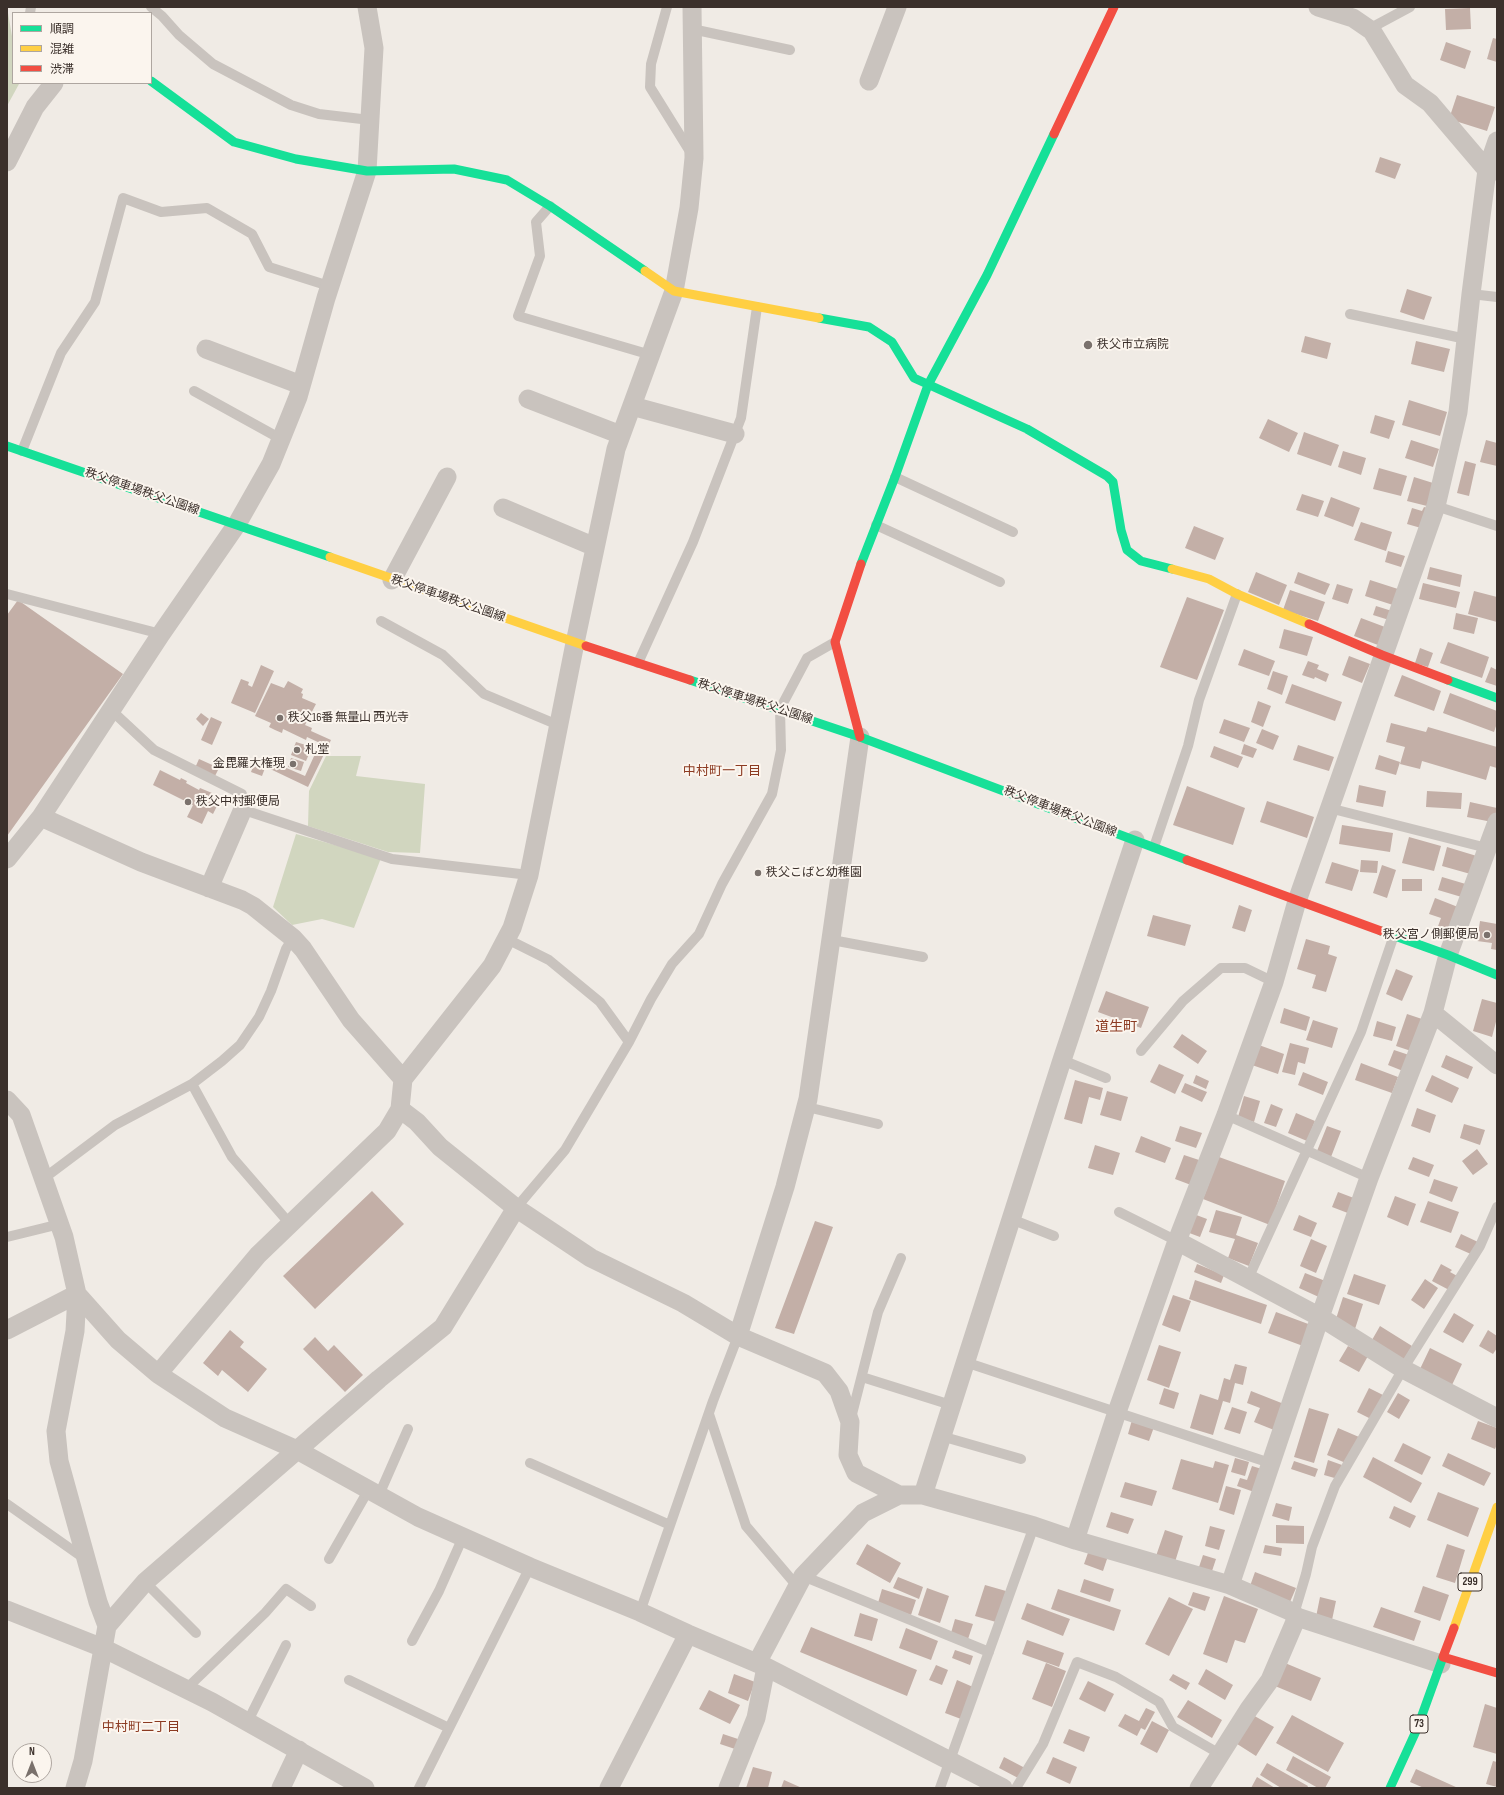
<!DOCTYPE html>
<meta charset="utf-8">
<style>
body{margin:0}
#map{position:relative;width:1504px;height:1795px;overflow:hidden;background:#f0ebe5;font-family:"Sofia Sans Condensed","Noto Sans JP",sans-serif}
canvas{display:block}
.frame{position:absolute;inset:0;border:8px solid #3b302b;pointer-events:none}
.legend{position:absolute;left:12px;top:12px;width:140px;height:72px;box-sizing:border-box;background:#fbf5ee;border:1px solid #aea6a0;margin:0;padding:5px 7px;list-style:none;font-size:12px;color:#3b302b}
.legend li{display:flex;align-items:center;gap:8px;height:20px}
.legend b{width:20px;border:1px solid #aea6a0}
.north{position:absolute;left:12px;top:1743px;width:40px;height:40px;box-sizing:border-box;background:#fbf5ee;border:1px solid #aea6a0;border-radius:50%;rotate:0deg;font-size:11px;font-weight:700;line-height:16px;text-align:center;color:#3b302b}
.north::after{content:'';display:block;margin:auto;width:14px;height:18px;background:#7a716c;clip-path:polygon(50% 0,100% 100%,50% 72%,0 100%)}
</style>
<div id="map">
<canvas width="1504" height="1795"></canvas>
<div class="frame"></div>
<ul class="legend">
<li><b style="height:5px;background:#16e098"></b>順調</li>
<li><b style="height:5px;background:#ffcf43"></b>混雑</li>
<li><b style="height:5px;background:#f24e42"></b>渋滞</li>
</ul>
<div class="north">N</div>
</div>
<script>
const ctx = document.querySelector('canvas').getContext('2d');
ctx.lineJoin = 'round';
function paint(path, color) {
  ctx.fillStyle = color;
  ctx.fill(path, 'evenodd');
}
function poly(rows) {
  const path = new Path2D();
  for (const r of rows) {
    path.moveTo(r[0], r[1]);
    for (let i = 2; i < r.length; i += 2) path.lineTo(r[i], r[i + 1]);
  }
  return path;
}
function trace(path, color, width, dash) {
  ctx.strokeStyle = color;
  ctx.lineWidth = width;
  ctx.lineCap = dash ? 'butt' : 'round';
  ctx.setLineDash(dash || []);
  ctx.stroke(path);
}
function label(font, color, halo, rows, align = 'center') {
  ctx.font = font + ' "Sofia Sans Condensed","Noto Sans JP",sans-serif';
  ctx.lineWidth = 4;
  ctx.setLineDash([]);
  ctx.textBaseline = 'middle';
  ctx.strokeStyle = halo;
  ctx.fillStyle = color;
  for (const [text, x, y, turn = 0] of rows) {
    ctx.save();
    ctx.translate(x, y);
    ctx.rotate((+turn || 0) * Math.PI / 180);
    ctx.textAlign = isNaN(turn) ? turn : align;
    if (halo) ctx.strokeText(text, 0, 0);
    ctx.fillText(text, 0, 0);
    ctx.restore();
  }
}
paint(poly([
 [7,7,13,42,13,83,19,84,7,106],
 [326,756,361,756,356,776,425,784,420,853,388,852,308,826,309,791],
 [296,834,381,858,354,928,322,919,292,925,273,907]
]), '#d1d6bf');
paint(poly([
 [1470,8,1471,29,1446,30,1445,9],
 [1493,38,1497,39,1497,62,1487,59],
 [1446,42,1471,51,1465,69,1440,60],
 [1457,95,1495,107,1487,131,1449,119],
 [1380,157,1401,164,1395,179,1375,172],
 [1407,289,1432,297,1424,320,1400,312],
 [1305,336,1331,343,1327,359,1301,352],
 [1416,341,1450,349,1444,372,1411,364],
 [1409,400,1447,412,1440,436,1402,425],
 [1375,415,1395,421,1389,439,1370,433],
 [1268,419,1298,433,1289,452,1259,438],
 [1304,432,1339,445,1331,466,1297,454],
 [1411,440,1439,449,1433,467,1405,458],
 [1486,440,1497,443,1497,466,1480,462],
 [1343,451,1366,458,1361,475,1338,467],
 [1465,461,1476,464,1469,496,1457,493],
 [1379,468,1407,476,1401,496,1373,489],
 [1414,477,1433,483,1427,506,1407,501],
 [1302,494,1324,501,1318,517,1296,510],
 [1331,497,1360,508,1353,527,1324,516],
 [1424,507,1434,510,1428,530,1407,524,1412,508,1422,511],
 [1361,522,1392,532,1386,551,1354,540],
 [1194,526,1224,538,1215,560,1185,548],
 [1388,551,1405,556,1401,567,1385,562],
 [1430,567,1462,575,1460,587,1427,579],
 [1256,572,1287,585,1279,605,1248,592],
 [1298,572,1330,584,1325,595,1294,583],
 [1370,580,1398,589,1393,605,1365,596],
 [1423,583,1460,592,1456,608,1419,599],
 [1337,584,1353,589,1348,604,1332,599],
 [1290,590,1325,602,1318,621,1283,610],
 [1474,591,1497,597,1497,622,1468,614],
 [1187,597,1224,610,1197,680,1160,667],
 [18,600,123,674,7,836,7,615],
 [1376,606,1392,611,1389,620,1373,615],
 [1456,613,1478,618,1474,634,1453,629],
 [1361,618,1385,627,1378,645,1354,636],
 [1284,629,1313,637,1307,656,1279,648],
 [1448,642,1489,657,1482,678,1440,663],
 [1420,648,1433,653,1428,667,1415,663],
 [1244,649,1275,661,1269,676,1238,665],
 [1349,656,1370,664,1362,683,1342,675],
 [1308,661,1319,665,1317,669,1329,674,1326,682,1315,677,1314,679,1302,675],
 [261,665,274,671,255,713,231,703,241,679,249,682,248,685,252,687],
 [1491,667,1497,670,1497,686,1485,682],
 [1273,671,1288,676,1282,695,1267,689],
 [1402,675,1441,691,1434,711,1394,696],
 [288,681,303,689,301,693,303,694,302,698,316,704,305,725,312,728,311,731,331,740,308,787,266,767,268,760,305,776,320,743,307,737,306,740,283,729,282,733,275,730,269,727,271,723,255,716,271,683,284,688],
 [1292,684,1342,702,1335,721,1285,703],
 [1450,693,1497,711,1497,723,1494,732,1443,713],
 [1258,701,1271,706,1263,727,1251,722],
 [201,713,209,719,203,726,196,719],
 [211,717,222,722,212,745,201,740],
 [1224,719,1250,728,1244,742,1219,733],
 [1391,723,1426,732,1428,727,1497,747,1497,768,1490,766,1486,780,1422,761,1420,769,1400,764,1405,747,1386,742],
 [1262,729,1279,736,1273,750,1256,743],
 [296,742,312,747,306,761,291,755],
 [1244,744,1257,749,1253,758,1241,754],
 [1298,745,1334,757,1329,771,1293,760],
 [1214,746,1243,757,1238,768,1210,757],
 [1379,755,1400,762,1396,775,1375,769],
 [291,758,304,762,301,771,288,767],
 [199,759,219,768,215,776,195,768],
 [254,764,265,768,262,776,251,772],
 [160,770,180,780,181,778,187,781,186,783,199,790,200,788,212,793,209,799,218,804,213,814,208,811,202,824,187,817,193,805,153,785],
 [1359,785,1386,791,1383,807,1356,802],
 [1187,786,1245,808,1233,845,1173,825],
 [1427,791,1462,793,1461,809,1426,807],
 [1267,801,1314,817,1307,838,1260,822],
 [1470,802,1497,808,1497,823,1467,817],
 [1342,825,1393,833,1390,852,1339,844],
 [1409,837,1441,846,1434,871,1402,863],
 [1447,847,1480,857,1474,875,1442,866],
 [1361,860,1378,861,1377,873,1360,872],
 [1332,862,1359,870,1352,891,1325,883],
 [1382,865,1396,870,1387,898,1373,893],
 [1442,877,1469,885,1465,898,1438,890],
 [1402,879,1422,879,1422,891,1402,891],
 [1435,898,1463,909,1453,935,1437,929,1441,918,1429,914],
 [1239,905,1252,910,1245,932,1232,928],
 [1153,915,1191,925,1185,946,1147,936],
 [1480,921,1497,924,1497,950,1491,949,1492,943,1477,941],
 [1306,939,1330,946,1328,954,1337,957,1326,992,1312,988,1316,975,1297,969],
 [1396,969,1413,976,1402,1001,1386,994],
 [1106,991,1149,1007,1141,1028,1098,1012],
 [1482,999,1497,1003,1497,1018,1492,1037,1473,1031],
 [1284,1008,1310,1017,1306,1031,1280,1023],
 [1407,1014,1425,1020,1414,1052,1396,1046],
 [1313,1020,1338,1028,1332,1048,1306,1040],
 [1377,1021,1396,1027,1392,1041,1373,1036],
 [1182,1034,1207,1051,1198,1064,1173,1047],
 [1290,1043,1309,1048,1305,1064,1298,1062,1295,1075,1282,1072],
 [1256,1044,1284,1054,1278,1074,1249,1064],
 [1394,1050,1409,1055,1403,1071,1388,1065],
 [1446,1055,1473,1067,1468,1079,1441,1067],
 [1361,1063,1398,1077,1392,1093,1355,1080],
 [1159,1064,1184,1075,1175,1094,1150,1082],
 [1303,1072,1328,1082,1323,1095,1298,1085],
 [1196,1075,1209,1081,1206,1089,1193,1083],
 [1432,1075,1459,1088,1452,1103,1425,1091],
 [1075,1080,1103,1088,1100,1100,1089,1097,1082,1124,1064,1119],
 [1185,1083,1207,1092,1202,1102,1181,1092],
 [1107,1091,1128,1097,1121,1121,1100,1115],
 [1244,1096,1260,1101,1254,1122,1238,1117],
 [1271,1104,1283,1109,1276,1127,1264,1123],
 [1417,1108,1436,1115,1430,1133,1411,1126],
 [1296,1113,1315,1121,1307,1141,1288,1133],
 [1464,1124,1485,1130,1480,1145,1460,1138],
 [1180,1126,1202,1133,1196,1148,1175,1141],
 [1327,1126,1341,1131,1331,1157,1317,1151],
 [1141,1136,1171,1148,1165,1163,1135,1152],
 [1095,1145,1120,1153,1113,1175,1088,1168],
 [1477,1149,1488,1164,1473,1175,1462,1161],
 [1184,1155,1199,1160,1191,1185,1175,1179],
 [1219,1157,1285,1181,1270,1225,1203,1199],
 [1413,1157,1434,1165,1429,1177,1408,1169],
 [1434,1179,1458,1187,1452,1202,1429,1193],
 [372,1191,404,1224,315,1309,283,1276],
 [1338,1192,1359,1200,1353,1215,1332,1207],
 [1395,1196,1416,1204,1408,1226,1387,1217],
 [1428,1201,1459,1212,1451,1233,1420,1222],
 [1216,1210,1242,1217,1236,1235,1258,1243,1249,1266,1228,1258,1235,1239,1209,1232],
 [1191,1213,1207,1219,1200,1237,1184,1231],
 [1299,1215,1317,1223,1311,1237,1293,1230],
 [815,1221,833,1227,794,1334,775,1328],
 [1461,1234,1478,1242,1473,1255,1455,1247],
 [1311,1239,1327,1246,1316,1273,1300,1266],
 [1197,1264,1224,1275,1221,1283,1194,1272],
 [1441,1264,1452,1270,1450,1272,1459,1277,1451,1291,1432,1281],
 [1305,1273,1328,1282,1321,1298,1299,1288],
 [1354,1274,1386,1285,1379,1305,1347,1294],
 [1425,1279,1438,1288,1424,1309,1411,1300],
 [1195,1280,1267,1305,1261,1324,1189,1299],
 [1173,1295,1191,1301,1180,1332,1162,1325],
 [1343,1297,1363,1304,1355,1329,1335,1322],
 [1276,1312,1311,1325,1303,1346,1268,1333],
 [1454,1313,1474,1325,1463,1343,1443,1332],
 [1380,1326,1412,1346,1404,1360,1372,1340],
 [230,1330,244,1342,240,1347,267,1369,248,1392,222,1370,218,1376,203,1363],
 [1488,1330,1497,1336,1497,1348,1493,1354,1479,1346],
 [315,1337,328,1351,334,1345,363,1375,345,1392,303,1349],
 [1159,1345,1181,1352,1169,1388,1147,1380],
 [1348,1346,1368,1356,1359,1372,1339,1361],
 [1430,1348,1462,1364,1452,1385,1420,1369],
 [1235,1364,1247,1367,1243,1385,1235,1383,1230,1403,1223,1401,1213,1435,1190,1428,1200,1394,1218,1400,1224,1378,1230,1380],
 [1164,1388,1179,1393,1174,1409,1159,1404],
 [1369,1388,1383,1395,1371,1419,1357,1412],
 [1251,1391,1284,1404,1274,1430,1254,1422,1260,1408,1247,1403],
 [1398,1393,1410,1400,1399,1419,1387,1412],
 [1232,1407,1247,1412,1240,1434,1224,1429],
 [1309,1408,1329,1414,1314,1463,1294,1457],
 [1132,1420,1154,1427,1149,1441,1128,1434],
 [1478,1421,1497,1428,1497,1444,1495,1449,1471,1439],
 [1338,1428,1359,1437,1348,1464,1327,1455],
 [1403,1443,1431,1457,1422,1475,1394,1461],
 [1448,1453,1491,1473,1484,1486,1442,1466],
 [1373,1457,1422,1483,1411,1503,1363,1477],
 [1235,1458,1249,1462,1245,1476,1231,1472],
 [1181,1459,1213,1468,1215,1461,1229,1465,1218,1503,1172,1489],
 [1328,1460,1342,1465,1338,1479,1324,1475],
 [1294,1461,1318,1469,1315,1477,1291,1469],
 [1252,1466,1265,1470,1257,1493,1237,1486,1240,1478,1247,1480],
 [1125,1482,1157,1491,1152,1506,1120,1497],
 [1226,1486,1241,1490,1234,1515,1219,1510],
 [1438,1492,1479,1508,1468,1537,1427,1520],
 [1276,1503,1292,1507,1289,1521,1272,1516],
 [1394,1506,1416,1516,1410,1528,1389,1518],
 [1111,1512,1134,1519,1128,1534,1106,1527],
 [1276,1525,1304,1526,1304,1544,1276,1543],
 [1210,1526,1225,1530,1219,1550,1205,1546],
 [1165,1530,1183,1536,1175,1562,1156,1556],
 [867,1544,901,1563,890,1583,856,1564],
 [1447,1544,1465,1550,1455,1583,1436,1577],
 [1265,1545,1282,1548,1281,1556,1263,1553],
 [1089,1550,1108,1556,1103,1571,1084,1564],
 [1203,1555,1216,1559,1211,1574,1198,1570],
 [1255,1572,1296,1588,1290,1602,1250,1586],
 [898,1577,923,1587,919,1599,893,1588],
 [1084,1579,1114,1589,1110,1602,1080,1592],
 [985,1585,1006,1591,996,1622,975,1616],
 [1423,1586,1449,1595,1440,1621,1414,1612],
 [927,1588,949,1596,940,1623,918,1615],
 [882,1589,916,1600,911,1615,878,1603],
 [1058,1589,1121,1610,1114,1631,1051,1609],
 [1193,1592,1210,1597,1205,1611,1188,1605],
 [1224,1596,1258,1609,1245,1643,1235,1640,1227,1663,1203,1654],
 [1169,1597,1193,1609,1169,1656,1145,1644],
 [1320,1597,1336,1601,1332,1620,1316,1617],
 [1027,1603,1070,1619,1063,1636,1021,1619],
 [1381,1607,1421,1621,1414,1641,1373,1627],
 [860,1613,878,1619,872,1641,854,1636],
 [955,1619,973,1624,968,1639,951,1633],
 [811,1627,917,1670,907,1696,800,1652],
 [906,1628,938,1641,931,1660,899,1648],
 [1027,1640,1064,1653,1059,1667,1022,1654],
 [955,1650,973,1656,970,1665,952,1658],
 [1046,1663,1066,1671,1052,1707,1032,1699],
 [1285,1663,1321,1678,1311,1701,1275,1686],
 [936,1665,948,1670,942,1685,929,1680],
 [1206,1669,1233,1685,1225,1700,1198,1684],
 [734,1674,755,1682,748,1701,728,1693],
 [1173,1674,1190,1683,1186,1690,1169,1680],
 [957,1680,973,1687,961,1719,945,1713],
 [1088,1681,1114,1694,1105,1712,1079,1699],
 [709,1690,740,1705,730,1724,699,1709],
 [1188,1700,1222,1720,1212,1738,1177,1717],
 [1485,1704,1497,1708,1497,1754,1473,1747],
 [1146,1708,1155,1712,1145,1730,1141,1728,1137,1736,1118,1726,1125,1714,1139,1721],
 [1251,1714,1274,1727,1256,1756,1234,1742],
 [1292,1715,1344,1743,1328,1772,1276,1743],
 [1152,1721,1169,1730,1157,1753,1140,1744],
 [1069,1729,1090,1737,1084,1752,1063,1743],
 [723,1734,741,1740,738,1750,720,1744],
 [1293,1756,1331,1777,1325,1788,1318,1788,1286,1770],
 [1004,1757,1025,1768,1020,1779,999,1768],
 [1053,1757,1077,1767,1070,1784,1046,1773],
 [1493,1761,1497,1762,1497,1787,1486,1784],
 [1267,1763,1308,1786,1307,1788,1281,1788,1260,1775],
 [753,1767,772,1772,768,1788,746,1788],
 [1416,1769,1458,1788,1424,1788,1410,1782],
 [1257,1777,1275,1788,1251,1788],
 [784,1780,802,1788,781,1788]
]), '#c3afa7');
trace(poly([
 [151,7,162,16,179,35,213,64,291,105,319,114,370,120],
 [667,7,651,64,650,87,691,153],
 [30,13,31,7],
 [692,29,790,50],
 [1369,29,1410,7],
 [550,206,536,222,540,256,518,316,651,355],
 [1471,294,1497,297],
 [1350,314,1466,339],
 [194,391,281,439],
 [22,451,61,353,95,302,123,198,161,212,207,208,252,234,269,267,329,286],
 [895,477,1013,532],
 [1436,506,1497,526],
 [876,525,1000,582],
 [7,594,161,634],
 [381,621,443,655,484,694,558,725],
 [638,663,693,542,741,418,757,307],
 [111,710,154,750,242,794,244,801,243,809,250,812,392,859,529,875],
 [1329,808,1487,848],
 [1154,847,1188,746,1199,700,1237,594],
 [507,939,549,960,600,1002,629,1042],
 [832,940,923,957],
 [1141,1051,1183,1001,1221,968,1245,968,1274,982],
 [1062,1060,1106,1078],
 [192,1084,232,1157,290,1224],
 [807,1107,878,1124],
 [1226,1115,1369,1178],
 [43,1179,115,1125,192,1084,222,1061,240,1045,259,1017,271,991,286,949,293,938],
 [516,1208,565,1150,629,1042,651,999,672,964,699,934,722,884,772,794,781,750,780,709,807,658,835,642],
 [1119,1212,1177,1241],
 [1011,1219,1054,1236],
 [7,1237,60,1224],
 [1248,1279,1361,1032,1394,935],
 [965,1362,1270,1463],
 [862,1377,951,1405],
 [709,1414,746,1526,797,1586],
 [851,1418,878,1312,901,1258],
 [941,1436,1021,1459],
 [530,1463,670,1525],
 [379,1495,408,1429],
 [7,1504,85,1559],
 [329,1559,369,1489],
 [803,1576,989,1652],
 [145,1582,196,1633],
 [640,1612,713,1401,738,1336],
 [1294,1614,1306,1574,1312,1547,1335,1486,1403,1369,1480,1246,1497,1207],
 [412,1641,439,1591,463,1537],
 [349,1680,449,1728],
 [186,1689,265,1613,286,1589,311,1606],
 [248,1721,286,1645],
 [419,1788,530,1567],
 [940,1788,1034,1526],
 [1016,1788,1043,1744,1077,1662,1116,1677,1159,1702,1173,1727,1220,1754]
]), '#c9c3be', 10);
trace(poly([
 [1318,7,1353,18,1372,31,1405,85,1430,103,1487,170,1497,171],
 [869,81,897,7],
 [7,162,35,107,54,83],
 [206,349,301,385],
 [528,399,621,435],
 [632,406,735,434],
 [503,508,595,547],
 [392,580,447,477],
 [41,817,161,634,237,524,271,464,298,397,326,298,367,171,374,48,367,7],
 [7,859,41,817,141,862,242,900,253,906,293,938,303,949,351,1020,403,1079,400,1109,387,1131,258,1255,158,1374],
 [209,888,243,809],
 [1433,1013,1497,1065],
 [403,1079,492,966,512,928,529,875,575,643,616,449,674,291,689,208,694,158,692,7],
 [7,1100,21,1115,64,1237,77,1294,75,1331,56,1431,59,1461,98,1602,107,1626,83,1761,75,1788],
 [400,1109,417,1122,440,1147,516,1208,591,1258,683,1303,738,1336,825,1373,839,1391,850,1422,848,1455,856,1473,899,1495],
 [1177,1241,1320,1317,1403,1369,1497,1418],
 [77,1294,118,1340,158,1374,225,1418,297,1450,418,1517,530,1567,640,1612,688,1634,766,1667,1003,1788],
 [7,1330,77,1294],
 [738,1336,785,1187,808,1099,860,737],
 [923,1495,1062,1060,1135,840],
 [1075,1540,1117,1412,1177,1241,1226,1115,1274,982,1297,901,1436,506,1458,412,1471,294,1487,170,1497,141],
 [1230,1585,1320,1317,1369,1178,1433,1013,1448,955,1497,822],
 [7,1610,103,1648,212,1702,365,1788],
 [107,1626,145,1582,379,1379,443,1327,516,1208],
 [757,1663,803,1576,863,1513,899,1495,923,1495,1034,1526,1075,1540,1230,1585,1290,1611,1297,1617,1441,1664],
 [281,1788,299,1750],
 [609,1788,688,1634],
 [728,1788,756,1718,766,1667],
 [1199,1788,1249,1709,1270,1680,1297,1617]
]), '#c9c3be', 19);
trace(poly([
 [151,81,234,142,296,159,367,171,454,169,507,180,550,206,645,271],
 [819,318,869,327,892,342,914,378,1027,429,1107,476,1113,482,1121,530,1127,550,1141,561,1172,569],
 [7,446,330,557],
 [861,564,895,477,928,385,987,275,1054,134],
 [690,680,860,737,1187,860],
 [1448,680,1497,698],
 [1381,931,1448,955,1497,975],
 [1390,1788,1417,1729,1443,1657]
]), '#16e098', 9);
trace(poly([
 [645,271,674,291,819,318],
 [330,557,586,646],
 [1172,569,1209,579,1237,594,1309,624],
 [1454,1628,1497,1507]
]), '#ffcf43', 9);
trace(poly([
 [1054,134,1114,7],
 [1309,624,1382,655,1448,680],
 [586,646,690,680],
 [860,737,835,642,861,564],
 [1187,860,1381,931],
 [1454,1628,1443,1657,1497,1673]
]), '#f24e42', 9);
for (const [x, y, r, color] of [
 [1088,345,5,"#7a716c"],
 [280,718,4,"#7a716c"],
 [297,750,4,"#7a716c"],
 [293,764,4,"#7a716c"],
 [188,802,4,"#7a716c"],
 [758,873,4,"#7a716c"],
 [1487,935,4,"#7a716c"]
]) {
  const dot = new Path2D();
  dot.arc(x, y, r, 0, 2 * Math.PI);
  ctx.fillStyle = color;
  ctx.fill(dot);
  trace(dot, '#fbf5ee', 1.5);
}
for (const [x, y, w] of [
 [1470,1582,24],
 [1419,1724,18]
]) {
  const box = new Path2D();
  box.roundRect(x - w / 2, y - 9, w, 18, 3);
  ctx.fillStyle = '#fbf5ee';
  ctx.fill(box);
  trace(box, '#3b302b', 1);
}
label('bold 11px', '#3b302b', null, [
 ["299",1470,1582],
 ["73",1419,1724]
]);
label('12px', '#3b302b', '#fbf5ee', [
 ["秩父市立病院",1097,345],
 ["秩父16番 無量山 西光寺",288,718],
 ["札堂",305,750],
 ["金毘羅大権現",285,764,"right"],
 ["秩父中村郵便局",196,802],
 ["秩父こばと幼稚園",766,873],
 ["秩父宮ノ側郵便局",1479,935,"right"]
], 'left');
label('12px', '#3b302b', '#fbf5ee', [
 ["秩父停車場秩父公園線",142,492,19],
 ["秩父停車場秩父公園線",448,599,19],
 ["秩父停車場秩父公園線",755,702,18],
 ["秩父停車場秩父公園線",1060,812,21]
]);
label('13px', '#8c3b22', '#fbf5ee', [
 ["中村町一丁目",722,772],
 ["中村町二丁目",141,1728]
]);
label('14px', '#8c3b22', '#fbf5ee', [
 ["道生町",1116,1027]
]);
</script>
